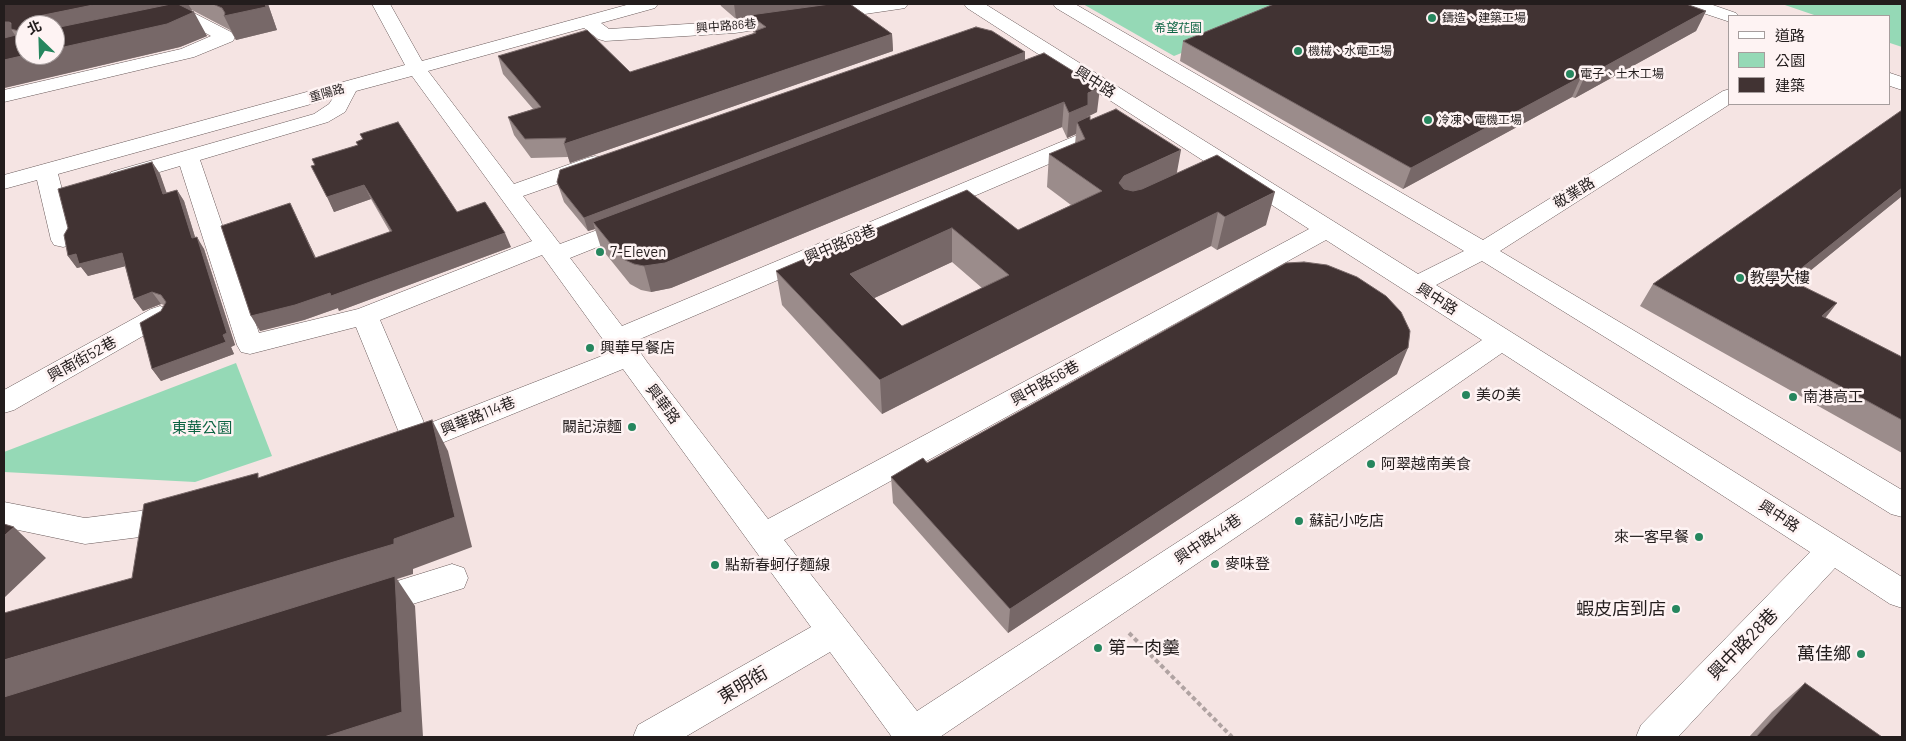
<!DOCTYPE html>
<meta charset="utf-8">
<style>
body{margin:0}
#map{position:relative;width:1906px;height:741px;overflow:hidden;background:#f5e4e3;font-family:Barlow,"Noto Sans TC",sans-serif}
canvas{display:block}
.frame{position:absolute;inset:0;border:5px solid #231d1d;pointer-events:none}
.legend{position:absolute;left:1728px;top:15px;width:162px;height:90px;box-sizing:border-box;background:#fef3f3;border:1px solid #a69d9d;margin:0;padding:6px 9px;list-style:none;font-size:15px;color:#231d1d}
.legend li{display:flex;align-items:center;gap:10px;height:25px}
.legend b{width:25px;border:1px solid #a69d9d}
.north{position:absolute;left:15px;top:15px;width:50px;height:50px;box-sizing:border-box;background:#fef3f3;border:1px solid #a69d9d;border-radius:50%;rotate:336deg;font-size:14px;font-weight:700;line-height:20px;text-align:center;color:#231d1d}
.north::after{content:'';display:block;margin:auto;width:18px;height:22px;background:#26865e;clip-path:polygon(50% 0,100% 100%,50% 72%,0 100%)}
</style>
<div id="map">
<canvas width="1906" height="741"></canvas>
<div class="frame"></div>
<ul class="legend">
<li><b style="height:6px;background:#fff"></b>道路</li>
<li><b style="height:14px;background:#95d9b6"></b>公園</li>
<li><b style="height:14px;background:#413333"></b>建築</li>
</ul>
<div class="north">北</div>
</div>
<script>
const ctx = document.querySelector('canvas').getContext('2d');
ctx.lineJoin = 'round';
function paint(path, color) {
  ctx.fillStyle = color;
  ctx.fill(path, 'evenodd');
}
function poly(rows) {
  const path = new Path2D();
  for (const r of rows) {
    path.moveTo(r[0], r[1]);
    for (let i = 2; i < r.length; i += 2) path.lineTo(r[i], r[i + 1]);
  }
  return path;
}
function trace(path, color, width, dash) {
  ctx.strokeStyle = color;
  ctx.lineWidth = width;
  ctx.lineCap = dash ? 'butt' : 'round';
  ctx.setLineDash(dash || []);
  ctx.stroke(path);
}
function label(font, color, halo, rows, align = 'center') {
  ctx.font = font + ' Barlow,"Noto Sans TC","Noto Sans JP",sans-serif';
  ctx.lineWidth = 5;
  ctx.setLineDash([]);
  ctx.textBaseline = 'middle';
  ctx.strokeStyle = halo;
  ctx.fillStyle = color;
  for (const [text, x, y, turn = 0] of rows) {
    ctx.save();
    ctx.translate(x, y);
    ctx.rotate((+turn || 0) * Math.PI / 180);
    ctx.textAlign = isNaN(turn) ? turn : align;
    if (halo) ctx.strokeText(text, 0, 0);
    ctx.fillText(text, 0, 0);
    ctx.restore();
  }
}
paint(poly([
 [1083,4,1303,4,1174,56],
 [1782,4,1902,4,1902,47,1890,43,1890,16,1817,16],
 [236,363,272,456,195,482,4,472,4,452]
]), '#95d9b6');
const minor = poly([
 [372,4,390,4,422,61,630,4,658,4,655,8,601,23,609,29,735,21,862,4,908,4,905,8,899,9,735,33,605,41,598,39,584,28,428,71,514,184,587,158,595,156,603,158,606,163,603,168,523,196,560,244,624,220,632,218,640,220,644,225,640,230,570,258,622,326,1075,136,1083,135,1091,136,1094,141,1091,146,633,342,647,362,768,519,1309,229,967,8,964,4,985,4,1418,274,1464,251,1056,8,1053,4,1075,4,1483,240,1723,91,1730,89,1730,104,1500,251,1902,490,1902,517,1891,514,1482,261,1436,285,1902,577,1902,608,1890,604,1835,568,1678,737,1636,737,1641,725,1810,552,1502,353,1266,517,940,737,892,737,830,652,685,737,633,737,638,725,811,627,623,369,427,449,404,456,394,453,389,445,394,437,400,435,356,327,250,354,241,352,237,345,180,166,119,184,111,182,108,177,111,172,314,114,329,104,333,98,58,174,75,240,72,245,63,247,54,245,51,240,37,180,4,189,4,175,405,65,372,4],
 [412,76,532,241,358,309,259,333,200,160,328,122,345,112,356,91,412,76],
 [1326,240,1482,340,1244,499,917,711,784,540,1326,240],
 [542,255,612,352,425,425,380,320,542,255],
 [1685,4,1710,4,1736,13,1739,16,1730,16,1730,22,1688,8,1685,4],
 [192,12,233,33,235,37,233,41,194,57,4,102,4,90,181,49,211,36,189,24,164,30,157,28,155,24,157,20,192,12],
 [1890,73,1902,77,1902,90,1890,86,1890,73],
 [160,306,169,309,173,315,169,321,14,410,4,413,4,390,151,309,160,306],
 [176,502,187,506,192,515,187,524,140,537,85,544,4,527,4,502,85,518,140,511,176,502],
 [452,564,464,568,468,578,464,588,371,617,359,613,354,603,359,593,452,564]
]);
trace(minor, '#695a5a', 1);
trace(poly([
 [1129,633,1232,737]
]), '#b0a3a2', 4, [4.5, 3]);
paint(minor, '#fff');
paint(poly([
 [4,4,268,4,277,30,236,40,230,30,192,10,191,10,207,36,180,47,4,88],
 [720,4,850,4,892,34,893,51,570,163,568,157,531,158,514,135,508,117,533,109,503,74,498,56,630,72,754,33,753,32,750,17,736,19,721,6],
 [1706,11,1696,31,1575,98,1572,97,1403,189,1180,61,1183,41],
 [1025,52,1025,60,1097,112,1087,117,1090,120,1177,173,1266,225,1217,250,1211,246,882,414,782,305,776,271,967,190,1018,230,1071,205,1047,187,1049,154,1075,144,1076,134,1067,138,1062,127,671,288,651,292,641,290,630,284,601,248,595,229,588,231,564,202,557,182],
 [952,262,982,288,902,326,874,298],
 [360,134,457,212,511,247,339,311,338,308,304,320,260,331,290,203,297,218,316,258,390,232,371,199,334,212,312,159,358,145,356,142,363,140],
 [152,162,160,174,166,193,177,190,184,201,195,237,204,249,235,345,231,347,234,354,161,381,152,369,161,311,164,305,161,304,143,311,134,299,125,266,88,276,81,267,77,268,68,256],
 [1902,196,1795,283,1826,318,1902,357,1902,453,1640,306,1653,284],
 [1397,374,1008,633,893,503,891,477,927,463],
 [1805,683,1882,737,1749,737,1772,712]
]), '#9b8c8b');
paint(poly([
 [98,4,188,4,192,10,55,39,55,25,38,25,39,16],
 [265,4,268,4,277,30,236,40,224,16],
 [734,4,850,4,750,15,750,17,736,19],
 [1706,11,1696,31,1575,98,1584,78],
 [194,12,207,36,180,47,4,88,4,60,26,55,55,55,55,49],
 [4,22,9,22,15,30,11,29,22,46,4,49],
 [892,34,893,51,570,163,564,144],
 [1025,52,1025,65,593,222,595,229,588,231,584,218],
 [1581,77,1572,97,1403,189,1411,168],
 [1100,88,1097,112,1087,117,1086,130,1077,122,1076,134,1067,138,1069,113,1088,93],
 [1064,102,1062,127,671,288,651,292,644,266],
 [1181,150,1175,183,1119,209,1119,183,1124,176],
 [152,162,160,174,171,205,163,194],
 [364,185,371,199,334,212,327,197],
 [1902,188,1902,196,1773,301,1788,279],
 [177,190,184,201,199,250,192,238],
 [1275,192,1266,225,1217,250,1225,217],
 [290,203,297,218,323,273,315,258],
 [1218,212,1211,246,882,414,880,380],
 [952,228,952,262,853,308,850,274],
 [505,233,511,247,339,311,338,308,304,320,260,331,251,316],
 [197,237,204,249,235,345,231,347,234,354,161,381,152,369],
 [122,253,130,265,88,276,81,267,77,268,68,256,76,254],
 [152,292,161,304,143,311,134,299],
 [1837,303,1820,325,1822,316],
 [1408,348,1397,374,1008,633,1010,609],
 [432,420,448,451,472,547,413,569,413,574,397,579,415,606,423,737,324,737,4,700,4,660,394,539],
 [14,527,46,558,4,598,4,536]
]), '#776868');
const building = poly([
 [4,4,98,4,39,16,38,25,25,25,25,55,26,55,4,60,4,38,16,35,19,31,11,29,11,23,9,22,4,22,4,4],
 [171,4,178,4,194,12,167,24,55,49,55,28,171,4],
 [213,4,265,4,266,7,224,16,225,13,222,8,213,4],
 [830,4,850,4,892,34,564,144,566,138,525,139,508,117,541,107,498,56,587,30,630,72,756,33,755,31,766,27,750,15,830,4],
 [1274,4,1686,4,1706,11,1584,78,1581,77,1411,168,1183,41,1274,4],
 [976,27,992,31,1025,52,584,218,560,188,557,182,560,170,976,27],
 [1044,53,1100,88,1088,93,1088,105,1069,113,1064,102,665,263,644,266,634,264,623,259,593,222,1044,53],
 [1116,109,1181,150,1124,176,1119,183,1124,189,1133,191,1142,189,1217,155,1275,192,1225,217,1218,212,880,380,776,271,967,190,1018,230,1102,191,1049,154,1085,139,1077,122,1090,116,1090,120,1116,109],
 [952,228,1009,275,902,326,850,274,952,228],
 [1902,110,1902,188,1788,279,1837,303,1822,316,1902,357,1902,420,1653,284,1902,110],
 [398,122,457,212,485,202,505,233,331,296,330,293,295,305,251,316,221,226,290,203,315,258,392,231,364,185,327,197,311,166,315,165,312,159,358,145,356,142,363,139,360,134,398,122],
 [152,162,163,194,177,190,192,238,197,237,227,333,223,335,226,342,152,369,140,323,161,311,166,302,161,295,152,292,134,299,122,253,79,264,76,254,68,256,64,235,68,228,58,189,152,162],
 [1304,262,1327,265,1357,277,1386,296,1401,312,1410,331,1408,348,1010,609,891,477,923,458,927,463,1286,263,1304,262],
 [432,420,455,517,394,539,394,544,4,660,4,613,132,578,144,504,258,473,258,478,432,420],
 [4,524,14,527,4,536,4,524],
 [395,576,402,712,324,737,4,737,4,697,395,576],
 [1805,683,1882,737,1756,737,1805,683]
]);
paint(building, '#413333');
trace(building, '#776868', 1);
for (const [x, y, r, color] of [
 [1432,18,5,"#26865e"],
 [1298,51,5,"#26865e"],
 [1570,74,5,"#26865e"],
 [1428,120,5,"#26865e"],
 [600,252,5,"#26865e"],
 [1740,278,5,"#26865e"],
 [590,348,5,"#26865e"],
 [1466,395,5,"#26865e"],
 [1793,397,5,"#26865e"],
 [632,427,5,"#26865e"],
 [1371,464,5,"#26865e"],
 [1299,521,5,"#26865e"],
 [1699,537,5,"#26865e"],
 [1215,564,5,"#26865e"],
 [715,565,5,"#26865e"],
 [1676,609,5,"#26865e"],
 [1098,648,5,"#26865e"],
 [1861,654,5,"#26865e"]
]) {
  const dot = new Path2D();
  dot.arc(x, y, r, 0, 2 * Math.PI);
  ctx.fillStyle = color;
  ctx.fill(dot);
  trace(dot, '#fef3f3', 2);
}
label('12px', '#231d1d', '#fef3f3', [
 ["鑄造、建築工場",1442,18],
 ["機械、水電工場",1308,51],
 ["電子、土木工場",1580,74],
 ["冷凍、電機工場",1438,120]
], 'left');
label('12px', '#231d1d', '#fef3f3', [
 ["興中路86巷",726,26,-5],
 ["重陽路",327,93,-16]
]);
label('12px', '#0d6443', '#fef3f3', [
 ["希望花園",1178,28]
]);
label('15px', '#231d1d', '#fef3f3', [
 ["興中路",1095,82,32],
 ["敬業路",1574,193,-32],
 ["興中路68巷",840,244,-23],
 ["興中路",1437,299,32],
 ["興南街52巷",82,359,-29],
 ["興中路56巷",1045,383,-29],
 ["興華路",663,404,53],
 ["興華路114巷",478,416,-22],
 ["興中路",1779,516,33],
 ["興中路44巷",1208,539,-34]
]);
label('15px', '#231d1d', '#fef3f3', [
 ["7-Eleven",610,252],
 ["教學大樓",1750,278],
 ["興華早餐店",600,348],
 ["美の美",1476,395],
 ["南港高工",1803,397],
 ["闞記涼麵",622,427,"right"],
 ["阿翠越南美食",1381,464],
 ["蘇記小吃店",1309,521],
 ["來一客早餐",1689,537,"right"],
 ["麥味登",1225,564],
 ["點新春蚵仔麵線",725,565]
], 'left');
label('15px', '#0d6443', '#fef3f3', [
 ["東華公園",202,428]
]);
label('18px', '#231d1d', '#fef3f3', [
 ["蝦皮店到店",1666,609],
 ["第一肉羹",1108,648,"left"],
 ["萬佳鄉",1851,654]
], 'right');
label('18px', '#231d1d', '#fef3f3', [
 ["興中路28巷",1743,644,-46],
 ["東明街",743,685,-31]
]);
</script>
